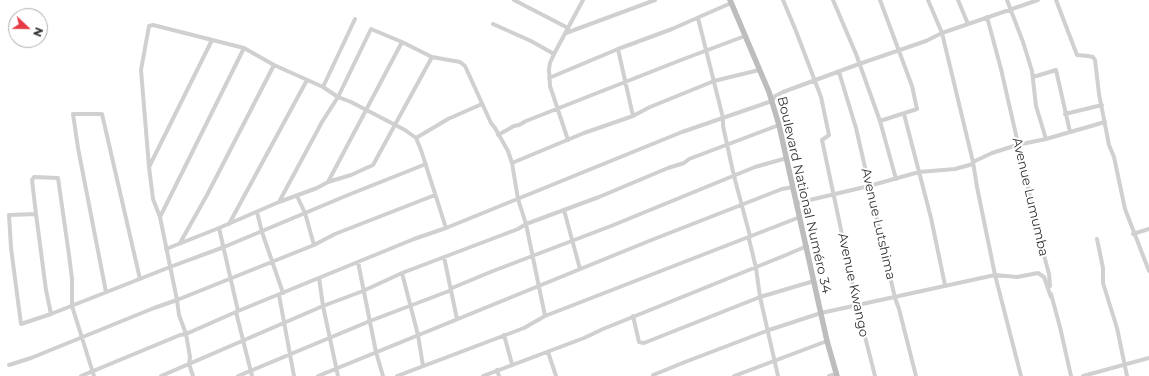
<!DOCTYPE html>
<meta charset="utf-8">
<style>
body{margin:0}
#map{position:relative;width:1149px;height:376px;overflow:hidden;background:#fff;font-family:Montserrat,sans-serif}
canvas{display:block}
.north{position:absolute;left:8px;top:8px;width:40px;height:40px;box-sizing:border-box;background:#fff;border:1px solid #adadad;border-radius:50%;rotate:112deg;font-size:11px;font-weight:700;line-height:16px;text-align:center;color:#333}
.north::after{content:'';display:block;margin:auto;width:14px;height:18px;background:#e63946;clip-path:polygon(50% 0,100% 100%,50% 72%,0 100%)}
</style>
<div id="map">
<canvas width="1149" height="376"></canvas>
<div class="north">N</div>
</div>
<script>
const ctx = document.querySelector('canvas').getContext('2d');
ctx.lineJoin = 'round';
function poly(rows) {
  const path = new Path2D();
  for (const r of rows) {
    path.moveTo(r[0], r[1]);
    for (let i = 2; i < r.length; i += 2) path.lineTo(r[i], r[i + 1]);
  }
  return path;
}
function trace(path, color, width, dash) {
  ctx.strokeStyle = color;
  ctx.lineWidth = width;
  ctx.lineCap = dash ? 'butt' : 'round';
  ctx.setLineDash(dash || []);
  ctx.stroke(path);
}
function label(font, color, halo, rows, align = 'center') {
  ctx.font = font + ' Montserrat,sans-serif';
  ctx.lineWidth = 4;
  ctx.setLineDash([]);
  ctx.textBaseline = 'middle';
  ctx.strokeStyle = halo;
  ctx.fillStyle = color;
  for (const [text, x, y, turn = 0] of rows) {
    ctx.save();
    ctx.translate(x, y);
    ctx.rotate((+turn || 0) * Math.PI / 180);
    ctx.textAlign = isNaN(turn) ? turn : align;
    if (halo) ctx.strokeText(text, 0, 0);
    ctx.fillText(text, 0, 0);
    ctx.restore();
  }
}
trace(poly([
 [514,0,568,28],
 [783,0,796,31,821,97,829,135,822,140,857,305,875,376],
 [833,0,856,54,880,121,896,179],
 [880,0,912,86,917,109,880,121],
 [928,0,942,33,973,162,977,187,995,275,1021,376],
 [958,0,968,24],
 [1007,0,1023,42,1032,71,1036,106,1046,139],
 [1056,0,1077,55,1088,56,1093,57,1095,60,1099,94,1109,145,1114,157,1125,209,1149,271],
 [987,17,1001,69,1040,240,1049,274,1050,286],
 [698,18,723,118,723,126,734,176,750,236,749,239,756,268,760,297,778,376],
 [493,24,531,41,554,54],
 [566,33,655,0],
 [618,49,633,116],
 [839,72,856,128,895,298,899,309,916,376],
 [1033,77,1056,70,1070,132],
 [549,78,618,49,672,29,731,3],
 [323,87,355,19],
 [904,114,931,218,945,285],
 [1065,114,1102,105],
 [498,135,514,126,519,125,526,121,681,60,745,36],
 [416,138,448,119,482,104],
 [568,140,550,86,549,69,550,63,554,54,583,0],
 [973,162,992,153,1017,145,1046,139,1105,122],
 [512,163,584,133,633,116,650,107,714,81,759,70],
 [149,167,212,40],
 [328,182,402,42],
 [297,196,305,213,314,245],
 [279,202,322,122,338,97,371,29,402,42,432,57,460,62,465,66,491,123,495,128,508,151,512,163,518,199,526,224,545,316],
 [797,203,869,186,919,172,955,169,973,164],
 [564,210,580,269],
 [257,212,262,232,283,293],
 [36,214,9,215,11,248,21,324,51,314,170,267,224,247,348,195,426,164],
 [160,217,244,48],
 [229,224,307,80],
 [219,228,238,311],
 [1133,234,1149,229],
 [1097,239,1103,268,1103,283,1117,328,1127,376],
 [180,243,207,195,274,65],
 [166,249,219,228,279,202,317,188,328,182,351,175,373,165,432,57],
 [444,257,457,319],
 [358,262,376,352,383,376],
 [402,273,418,335,423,366],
 [319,278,323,306,338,376],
 [106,292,78,148,73,114,102,114,140,279],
 [1051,294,1060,327,1071,376],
 [279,295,294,376],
 [236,312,252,376],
 [51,314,46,290,36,214,32,180,34,177,58,178,69,255,72,279,72,306,94,376],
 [633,316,639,342,644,343,760,297,814,281],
 [504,335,512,364],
 [548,352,556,376],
 [9,365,31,358,154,308,177,300,314,245,335,234,435,195],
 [497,370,499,376],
 [653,375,685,362,769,330,821,313,995,275,1017,277,1038,273,1044,277,1051,297],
 [81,376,180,335,186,334,238,311,414,239,446,228,682,132,772,101,775,96,783,92,859,64,926,41,942,33,1038,0],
 [161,376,323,306,363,291,402,273,518,229,526,224,599,197,668,168,684,163,689,159,779,125],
 [193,376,189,364,190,357,186,334,179,315,177,300,160,217,153,199,149,167,141,70,149,26,153,25,244,48,274,65,323,87,338,97,351,102,405,130,416,138,421,150,446,228],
 [238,376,370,321,449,291,452,288,493,271,611,226,755,167,787,158],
 [318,376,649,241,782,189,793,187],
 [397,376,524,328,545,316,800,217],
 [483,376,584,338,603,329,786,255,807,246],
 [734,376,827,341],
 [829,376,836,374],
 [1083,376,1149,358]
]), '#d0d0d0', 4);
trace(poly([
 [730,0,769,92,779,125,827,341,837,376]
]), '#bdbdbd', 5.5);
label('13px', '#333', '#fff', [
 ["Boulevard National Numéro 34",804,195,77],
 ["Avenue Lumumba",1030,197,77],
 ["Avenue Lutshima",878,224,77],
 ["Avenue Kwango",853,285,78]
]);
</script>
